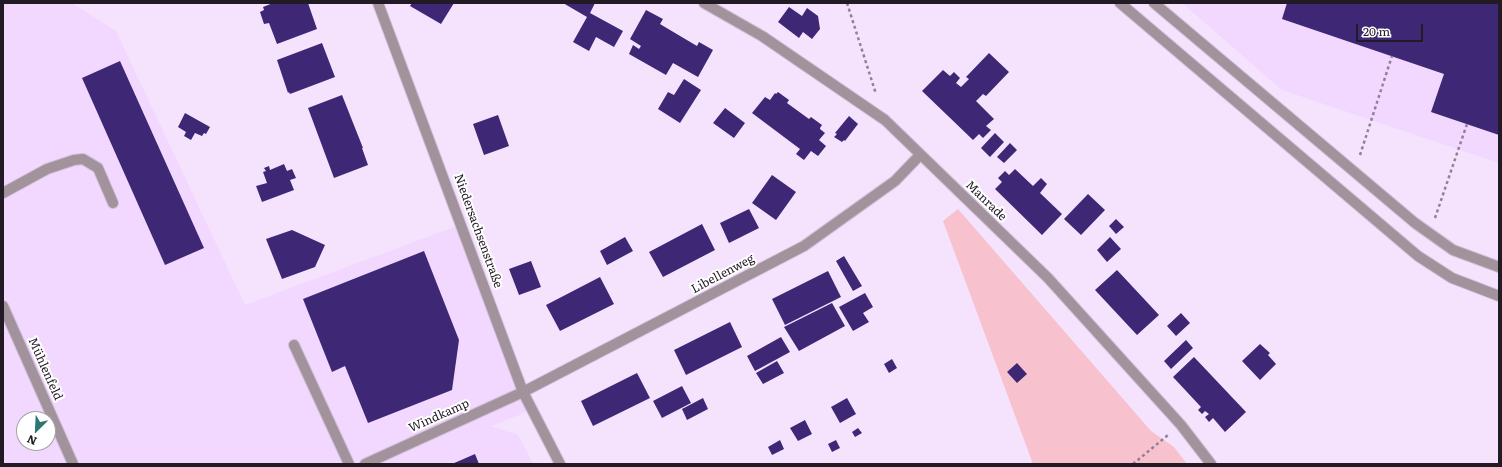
<!DOCTYPE html>
<meta charset="utf-8">
<style>
body{margin:0}
#map{position:relative;width:1502px;height:467px;overflow:hidden;background:#f5e3fe;font-family:Literata,serif}
canvas{display:block}
.frame{position:absolute;inset:0;border:4px solid #221a25;pointer-events:none}
.north{position:absolute;left:16px;top:411px;width:40px;height:40px;box-sizing:border-box;background:#fff;border:1px solid #a7a3a8;border-radius:50%;rotate:204deg;font-size:11px;font-weight:700;line-height:16px;text-align:center;color:#221a25}
.north::after{content:'';display:block;margin:auto;width:14px;height:18px;background:#2c7675;clip-path:polygon(50% 0,100% 100%,50% 72%,0 100%)}
.scale{position:absolute;left:1356px;top:24px;width:67px;height:18px;box-sizing:border-box;border:2px solid #221a25;border-top:0;padding-left:5px;font-size:12px;line-height:14px;white-space:nowrap;color:#221a25;-webkit-text-stroke:3px #fff;paint-order:stroke}
</style>
<div id="map">
<canvas width="1502" height="467"></canvas>
<div class="frame"></div>
<div class="north">N</div>
<div class="scale">20 m</div>
</div>
<script>
const ctx = document.querySelector('canvas').getContext('2d');
ctx.lineJoin = 'round';
function paint(path, color) {
  ctx.fillStyle = color;
  ctx.fill(path, 'evenodd');
}
function poly(rows) {
  const path = new Path2D();
  for (const r of rows) {
    path.moveTo(r[0], r[1]);
    for (let i = 2; i < r.length; i += 2) path.lineTo(r[i], r[i + 1]);
  }
  return path;
}
function trace(path, color, width, dash) {
  ctx.strokeStyle = color;
  ctx.lineWidth = width;
  ctx.lineCap = dash ? 'butt' : 'round';
  ctx.setLineDash(dash || []);
  ctx.stroke(path);
}
function label(font, color, halo, rows, align = 'center') {
  ctx.font = font + ' Literata,serif';
  ctx.lineWidth = 4;
  ctx.setLineDash([]);
  ctx.textBaseline = 'middle';
  ctx.strokeStyle = halo;
  ctx.fillStyle = color;
  for (const [text, x, y, turn = 0] of rows) {
    ctx.save();
    ctx.translate(x, y);
    ctx.rotate((+turn || 0) * Math.PI / 180);
    ctx.textAlign = isNaN(turn) ? turn : align;
    if (halo) ctx.strokeText(text, 0, 0);
    ctx.fillText(text, 0, 0);
    ctx.restore();
  }
}
paint(poly([
 [3,3,72,3,116,31,245,305,462,224,532,410,491,426,518,435,533,464,3,464],
 [24,419,48,419,48,443,24,443],
 [1182,3,1499,3,1499,163,1282,90]
]), '#f2d7fe');
paint(poly([
 [958,209,1151,431,1174,447,1187,464,1033,464,943,221]
]), '#f7c1cd');
paint(poly([
 [273,3,308,3,317,29,277,44,269,23,264,24,260,12,264,10,263,7],
 [412,3,454,3,441,24,410,6],
 [563,3,595,3,590,13,623,31,614,47,596,37,589,51,573,42,587,17],
 [1287,3,1499,3,1499,135,1431,112,1444,74,1282,19],
 [789,7,802,16,807,8,818,16,820,29,812,39,803,32,799,38,778,22],
 [646,10,663,19,660,24,670,30,697,46,699,42,713,50,698,77,673,63,666,75,629,54,633,45,639,49,641,46,630,39],
 [322,43,335,77,290,94,289,92,288,93,277,60],
 [989,53,1009,72,986,96,983,94,976,101,994,119,986,126,991,130,983,138,979,134,973,140,922,91,943,70,950,76,954,72,960,78,956,83,961,87,969,79,966,77],
 [120,61,204,248,165,265,82,78],
 [684,79,701,90,680,123,658,109,668,92,674,95],
 [778,92,789,100,787,103,809,119,811,117,822,125,820,128,820,129,825,133,819,140,826,146,818,156,811,151,804,160,796,154,800,149,752,113,765,97,770,100,775,93,776,94],
 [342,95,363,148,362,148,368,165,334,178,308,108],
 [725,108,745,123,734,138,713,123],
 [185,113,210,127,206,134,204,133,202,136,195,133,191,140,184,136,186,132,178,127],
 [498,115,509,146,484,155,473,124],
 [849,116,858,124,845,141,844,140,842,142,834,137,837,134,835,133],
 [995,133,1004,142,990,157,981,148],
 [1010,143,1017,150,1004,163,997,157],
 [284,164,287,171,292,169,296,178,290,180,294,190,262,202,256,186,267,183,263,172,266,171,264,168,269,166,270,170],
 [1015,169,1033,186,1041,178,1047,184,1040,193,1062,214,1042,235,995,189,1002,182,998,178,1005,171,1009,175],
 [772,175,796,192,776,220,752,203],
 [1088,194,1105,210,1081,235,1064,219],
 [749,209,759,228,729,243,720,223],
 [1116,219,1124,227,1116,234,1109,226],
 [702,224,715,250,663,277,649,252],
 [292,230,325,245,315,267,282,279,266,239],
 [625,237,633,251,607,265,600,251],
 [1110,237,1121,249,1107,262,1097,250],
 [424,251,459,340,452,390,368,423,345,366,332,372,303,299],
 [844,256,862,286,853,291,836,261],
 [531,261,541,287,519,295,509,269],
 [1117,270,1159,315,1137,335,1095,290],
 [828,271,841,297,785,325,772,299],
 [600,277,614,304,560,331,546,305],
 [865,293,873,307,863,313,869,322,853,331,839,307],
 [832,303,845,326,799,351,784,327],
 [1181,313,1190,323,1176,336,1167,326],
 [730,322,742,347,686,375,674,350],
 [781,337,790,352,755,371,747,356],
 [1186,340,1193,348,1171,369,1164,361],
 [1260,344,1270,353,1268,355,1276,364,1260,380,1242,361],
 [1194,357,1246,412,1225,432,1213,418,1209,422,1205,417,1209,414,1205,411,1202,414,1198,410,1201,407,1173,377],
 [892,359,897,368,889,373,884,364],
 [777,361,784,373,763,384,756,373],
 [1017,363,1027,374,1017,383,1007,372],
 [637,373,650,398,593,426,581,401],
 [682,386,691,403,662,418,653,401],
 [703,398,708,409,687,420,682,409],
 [847,398,856,414,840,423,831,407],
 [805,420,812,434,798,441,790,428],
 [858,428,862,433,855,437,852,432],
 [780,440,784,449,772,455,768,447],
 [836,440,840,448,832,452,828,444],
 [475,454,479,464,452,464]
]), '#3e2876');
const minor = poly([
 [378,3,523,392,560,464],
 [704,3,762,36,885,120,1048,278,1181,425,1211,464],
 [1120,3,1418,256,1452,278,1499,296],
 [1154,3,1415,223,1453,250,1499,267],
 [3,193,47,169,74,160,83,159,98,168,113,203],
 [3,306,73,464],
 [294,345,349,464],
 [365,464,523,392,804,246,895,181,920,155]
]);
trace(minor, '#cfbfd7', 12);
trace(poly([
 [847,3,876,94],
 [1360,155,1392,56],
 [1435,218,1467,124],
 [1133,464,1168,435]
]), '#908296', 2.5, [3, 3]);
trace(minor, '#a1929b', 10);
label('12px', '#221a25', '#fff', [
 ["Manrade",986,201,44],
 ["Niedersachsenstraße",478,231,70],
 ["Libellenweg",723,274,-28],
 ["Mühlenfeld",45,369,66],
 ["Windkamp",439,416,-24]
]);
</script>
